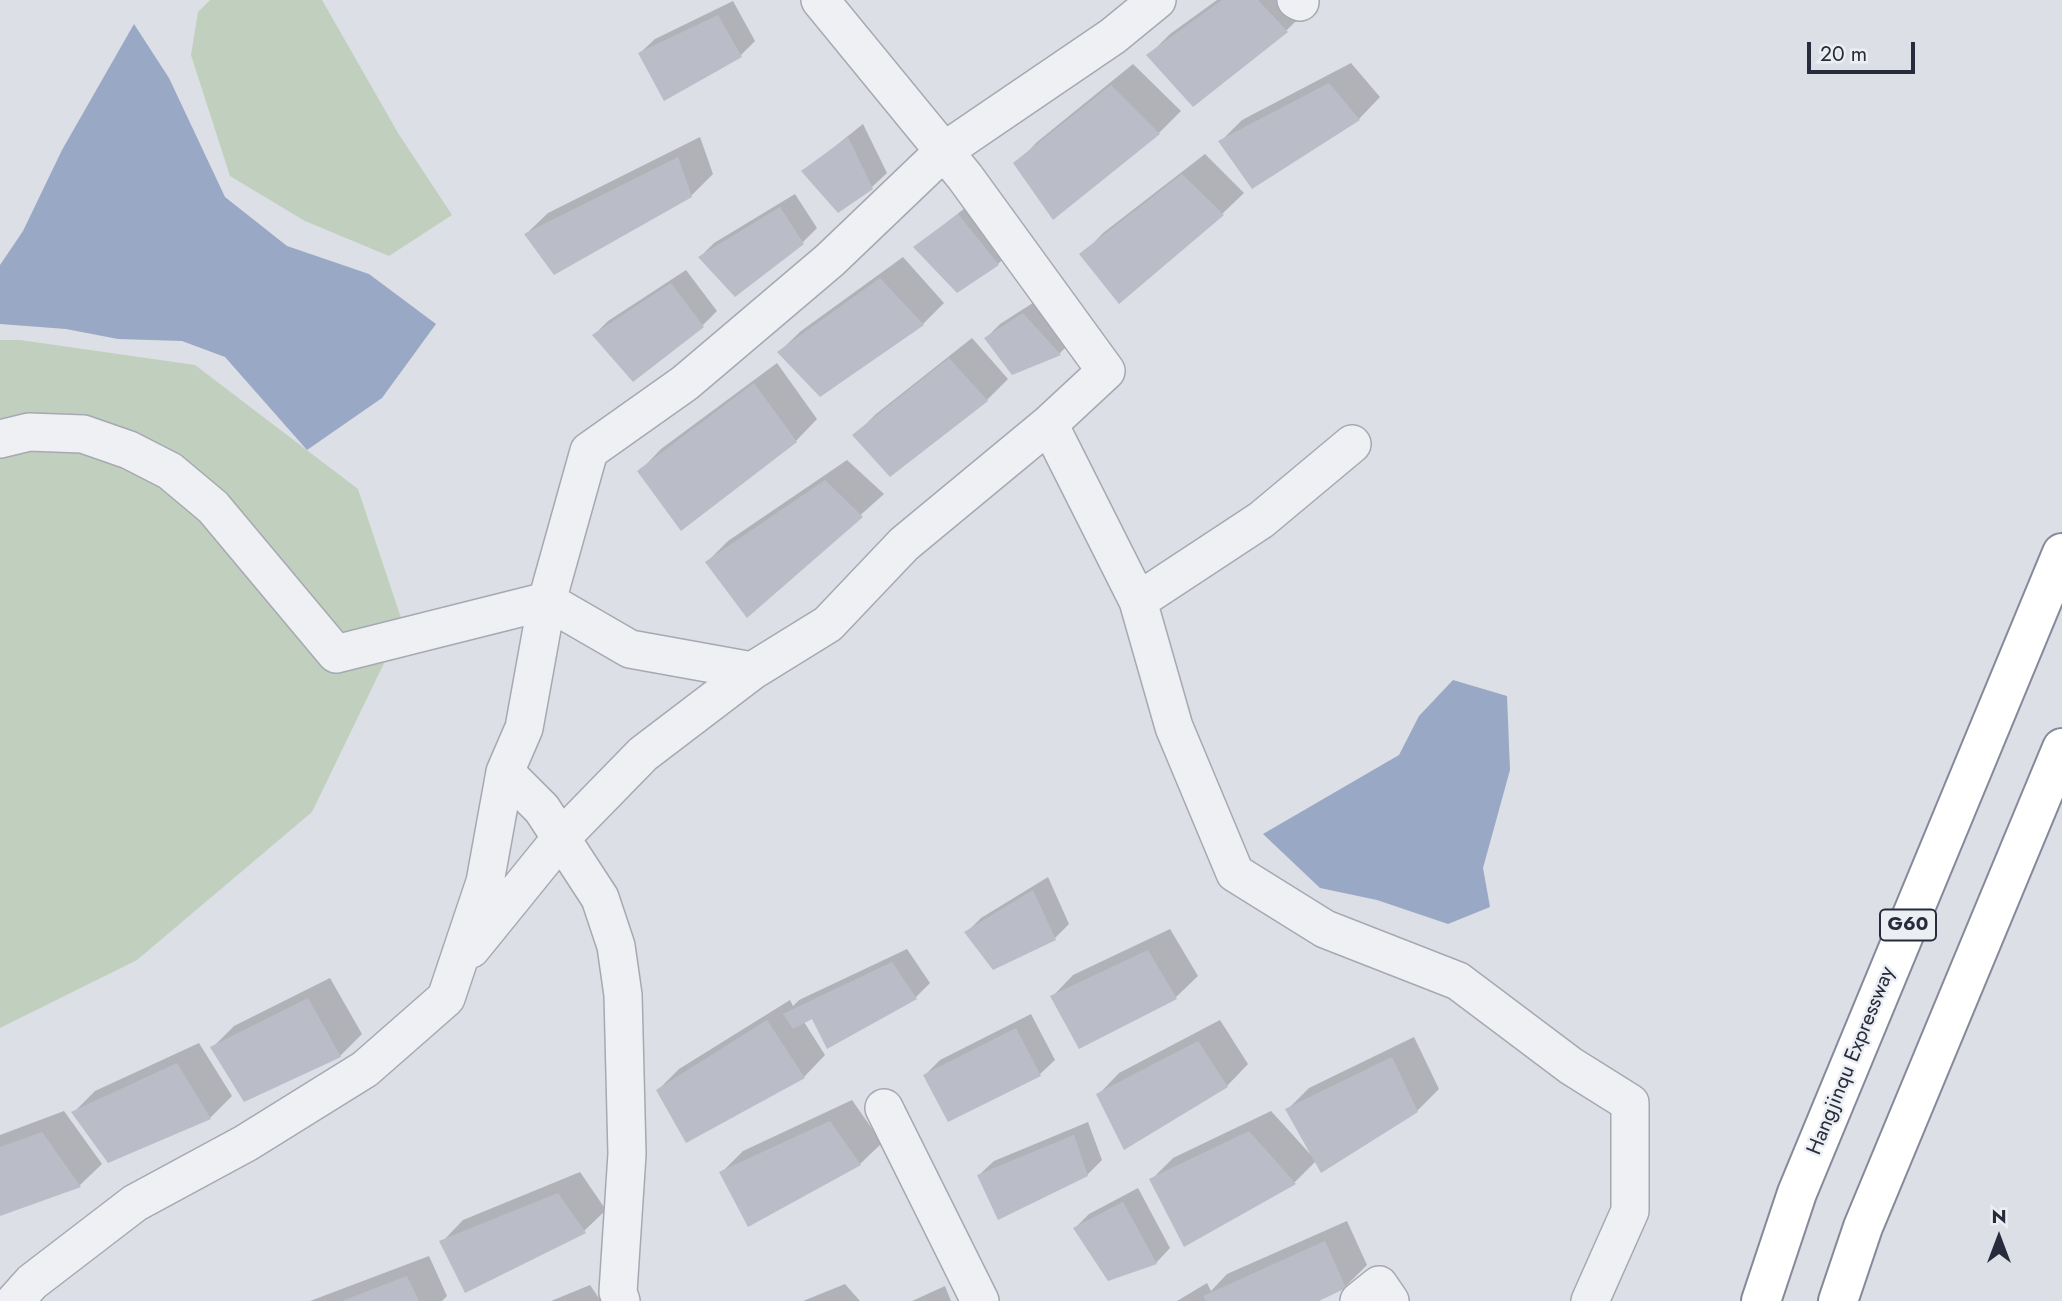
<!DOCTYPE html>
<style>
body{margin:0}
#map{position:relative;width:2062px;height:1301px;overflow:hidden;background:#dcdfe5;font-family:Jost,sans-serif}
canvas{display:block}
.north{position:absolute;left:1964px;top:1203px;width:70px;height:70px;-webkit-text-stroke:5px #ebeef3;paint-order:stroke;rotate:0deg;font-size:19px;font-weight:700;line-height:28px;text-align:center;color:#272b3b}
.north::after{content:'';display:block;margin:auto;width:24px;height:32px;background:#272b3b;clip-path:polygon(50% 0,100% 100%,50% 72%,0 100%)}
.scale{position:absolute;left:1807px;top:42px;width:108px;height:32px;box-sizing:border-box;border:4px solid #272b3b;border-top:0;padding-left:9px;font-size:21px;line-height:24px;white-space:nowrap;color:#272b3b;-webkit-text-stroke:5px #ebeef3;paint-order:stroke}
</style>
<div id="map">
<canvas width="2062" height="1301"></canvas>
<div class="north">N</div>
<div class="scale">20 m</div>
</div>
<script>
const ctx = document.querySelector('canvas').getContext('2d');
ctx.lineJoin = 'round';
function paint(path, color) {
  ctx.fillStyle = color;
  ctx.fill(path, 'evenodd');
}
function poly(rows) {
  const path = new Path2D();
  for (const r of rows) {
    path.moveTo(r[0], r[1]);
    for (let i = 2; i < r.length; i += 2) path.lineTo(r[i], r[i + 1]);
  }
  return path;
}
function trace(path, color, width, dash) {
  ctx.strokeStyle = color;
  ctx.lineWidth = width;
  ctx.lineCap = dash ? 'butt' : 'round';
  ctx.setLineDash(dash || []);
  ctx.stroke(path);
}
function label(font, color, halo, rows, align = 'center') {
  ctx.font = font + ' Jost,sans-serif';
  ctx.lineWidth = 5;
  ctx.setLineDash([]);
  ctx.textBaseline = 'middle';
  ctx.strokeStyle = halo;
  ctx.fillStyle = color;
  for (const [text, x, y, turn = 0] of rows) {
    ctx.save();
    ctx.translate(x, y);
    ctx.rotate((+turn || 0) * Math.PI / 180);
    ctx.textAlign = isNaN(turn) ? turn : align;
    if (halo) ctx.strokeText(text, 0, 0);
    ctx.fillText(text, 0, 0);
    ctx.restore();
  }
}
paint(poly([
 [210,0,322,0,398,133,452,215,389,256,305,221,230,176,191,55,198,12],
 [0,340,20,340,195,365,358,489,403,624,312,812,137,960,0,1028]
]), '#c0cfbe');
paint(poly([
 [134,24,169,78,225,197,287,246,369,274,436,324,382,398,307,450,225,357,182,341,118,339,66,329,0,324,0,265,23,231,62,150],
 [1453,680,1507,696,1510,770,1483,868,1490,907,1448,924,1377,900,1320,888,1263,834,1399,755,1419,716]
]), '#99a8c4');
paint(poly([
 [1217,0,1300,0,1308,9,1287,30,1193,105,1149,55,1170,34],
 [733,1,755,41,741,55,640,53,655,39],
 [1351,63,1380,97,1359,119,1221,141,1242,120],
 [1133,64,1181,111,1159,133,1053,217,1016,164,1037,142],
 [863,124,887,173,872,187,838,210,804,171],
 [700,137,713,174,691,196,526,234,548,213],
 [1205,154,1244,193,1222,214,1082,255,1103,233],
 [795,194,817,228,803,242,700,257,714,243],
 [974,201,1012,250,998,264,915,247],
 [903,257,944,303,923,324,779,352,801,331],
 [686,270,717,311,703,325,594,335,608,321],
 [1039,299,1074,339,1060,353,1013,373,986,338,1000,324],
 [972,338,1008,379,987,400,855,435,876,414],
 [777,363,817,419,796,441,640,471,661,449],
 [847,460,884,494,748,616,707,562,728,541],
 [1048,877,1069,924,1055,938,967,932,981,918],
 [1170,929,1198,976,1176,997,1079,1047,1052,997,1073,975],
 [907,949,930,983,916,997,813,1017,804,1022,825,1055,804,1077,658,1090,679,1069,790,1000,793,1006,799,1000],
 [330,978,362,1034,340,1056,244,1100,212,1048,234,1026],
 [1031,1014,1055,1060,1040,1074,949,1119,925,1075,940,1060],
 [1220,1020,1248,1064,1227,1086,1098,1095,1119,1073],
 [1414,1037,1439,1089,1417,1111,1316,1161,1295,1182,1185,1244,1151,1180,1173,1158,1271,1111,1311,1155,1288,1109,1309,1088],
 [199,1043,232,1096,210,1118,74,1112,95,1091],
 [852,1100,882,1143,860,1164,722,1172,743,1151],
 [64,1111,102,1164,80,1185,0,1214,0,1135],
 [1088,1122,1102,1160,1087,1175,979,1175,994,1161],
 [580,1172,606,1210,584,1231,442,1242,463,1220],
 [1138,1188,1170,1248,1156,1263,1075,1228,1089,1214],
 [1347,1221,1367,1265,1345,1287,1315,1301,1177,1301,1207,1283,1211,1291,1227,1274],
 [429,1256,447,1296,442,1301,310,1301],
 [845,1284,860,1301,803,1301],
 [590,1285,601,1301,551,1301],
 [945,1286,951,1301,912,1301]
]), '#0003');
paint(poly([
 [1222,0,1258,0,1288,32,1193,107,1146,55],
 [718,15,742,57,664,101,638,53],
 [1329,83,1360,120,1252,189,1218,141],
 [1111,85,1160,134,1053,220,1013,163],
 [848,137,873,189,838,213,801,171],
 [678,157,692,197,554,275,524,234],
 [1182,174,1224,215,1119,304,1079,254],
 [780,207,804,244,735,297,698,257],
 [958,214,999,265,957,293,913,247],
 [880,278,924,325,820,397,777,352],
 [671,283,704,327,633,382,592,335],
 [1023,313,1061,355,1012,375,984,338],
 [949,358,988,401,890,477,852,435],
 [754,383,797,442,681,531,637,471],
 [825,480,863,517,747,618,705,562],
 [1033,890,1056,940,993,970,964,932],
 [1148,950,1177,999,1079,1049,1050,996],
 [892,962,917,999,827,1049,812,1019,793,1029,783,1014],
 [308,998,341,1057,244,1102,210,1047],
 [767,1020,805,1078,686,1143,656,1090],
 [1016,1028,1041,1076,948,1122,923,1075],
 [1198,1041,1228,1087,1124,1150,1096,1094],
 [1392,1057,1418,1112,1321,1173,1285,1109],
 [177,1063,211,1119,108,1163,71,1112],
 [830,1121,861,1165,748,1227,719,1172],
 [1249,1131,1296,1184,1184,1247,1149,1179],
 [42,1132,81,1187,0,1216,0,1147],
 [1074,1135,1088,1176,998,1220,977,1175],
 [558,1193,586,1233,465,1293,439,1241],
 [1123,1202,1157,1264,1108,1281,1073,1228],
 [1325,1241,1346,1288,1319,1301,1206,1301,1203,1296],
 [407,1276,419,1301,342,1301]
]), '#babdc8');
const minor = poly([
 [820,0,965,177,1106,371,1049,424,1138,601],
 [1296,0,1300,2],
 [0,439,29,432,83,434,129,450,170,471,213,507,336,654,547,601,630,649,752,671,828,624,904,544,1049,424],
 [1352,444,1261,520,1138,601,1174,727,1235,873,1325,929,1458,981,1571,1066,1630,1103,1630,1211,1590,1301],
 [505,772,524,728,547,601,589,451,685,383,830,260,944,151,1113,36,1157,0],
 [471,949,561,838,643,754,752,671],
 [884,1108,980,1301],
 [15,1301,32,1282,135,1203,246,1143,365,1069,446,998,485,882,505,772,542,809,600,898,616,946,623,995,627,1154,618,1292,621,1301],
 [1359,1301,1379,1285,1390,1301]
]);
const motorway = poly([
 [1761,1301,1797,1193,2062,553],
 [1838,1301,1863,1227,2062,748]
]);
trace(minor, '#a6a9b2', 40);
trace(motorway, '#858a9b', 42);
trace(minor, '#eff0f4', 37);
trace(motorway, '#fff', 38);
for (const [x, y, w] of [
 [1908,925,56]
]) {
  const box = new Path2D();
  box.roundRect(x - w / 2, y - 15.5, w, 31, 5);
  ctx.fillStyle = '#ebeef3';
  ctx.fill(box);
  trace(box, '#272b3b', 2);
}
label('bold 19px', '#272b3b', null, [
 ["G60",1908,925]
]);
label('21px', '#272b3b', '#ebeef3', [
 ["Hangjinqu Expressway",1852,1061,-68]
]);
</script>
